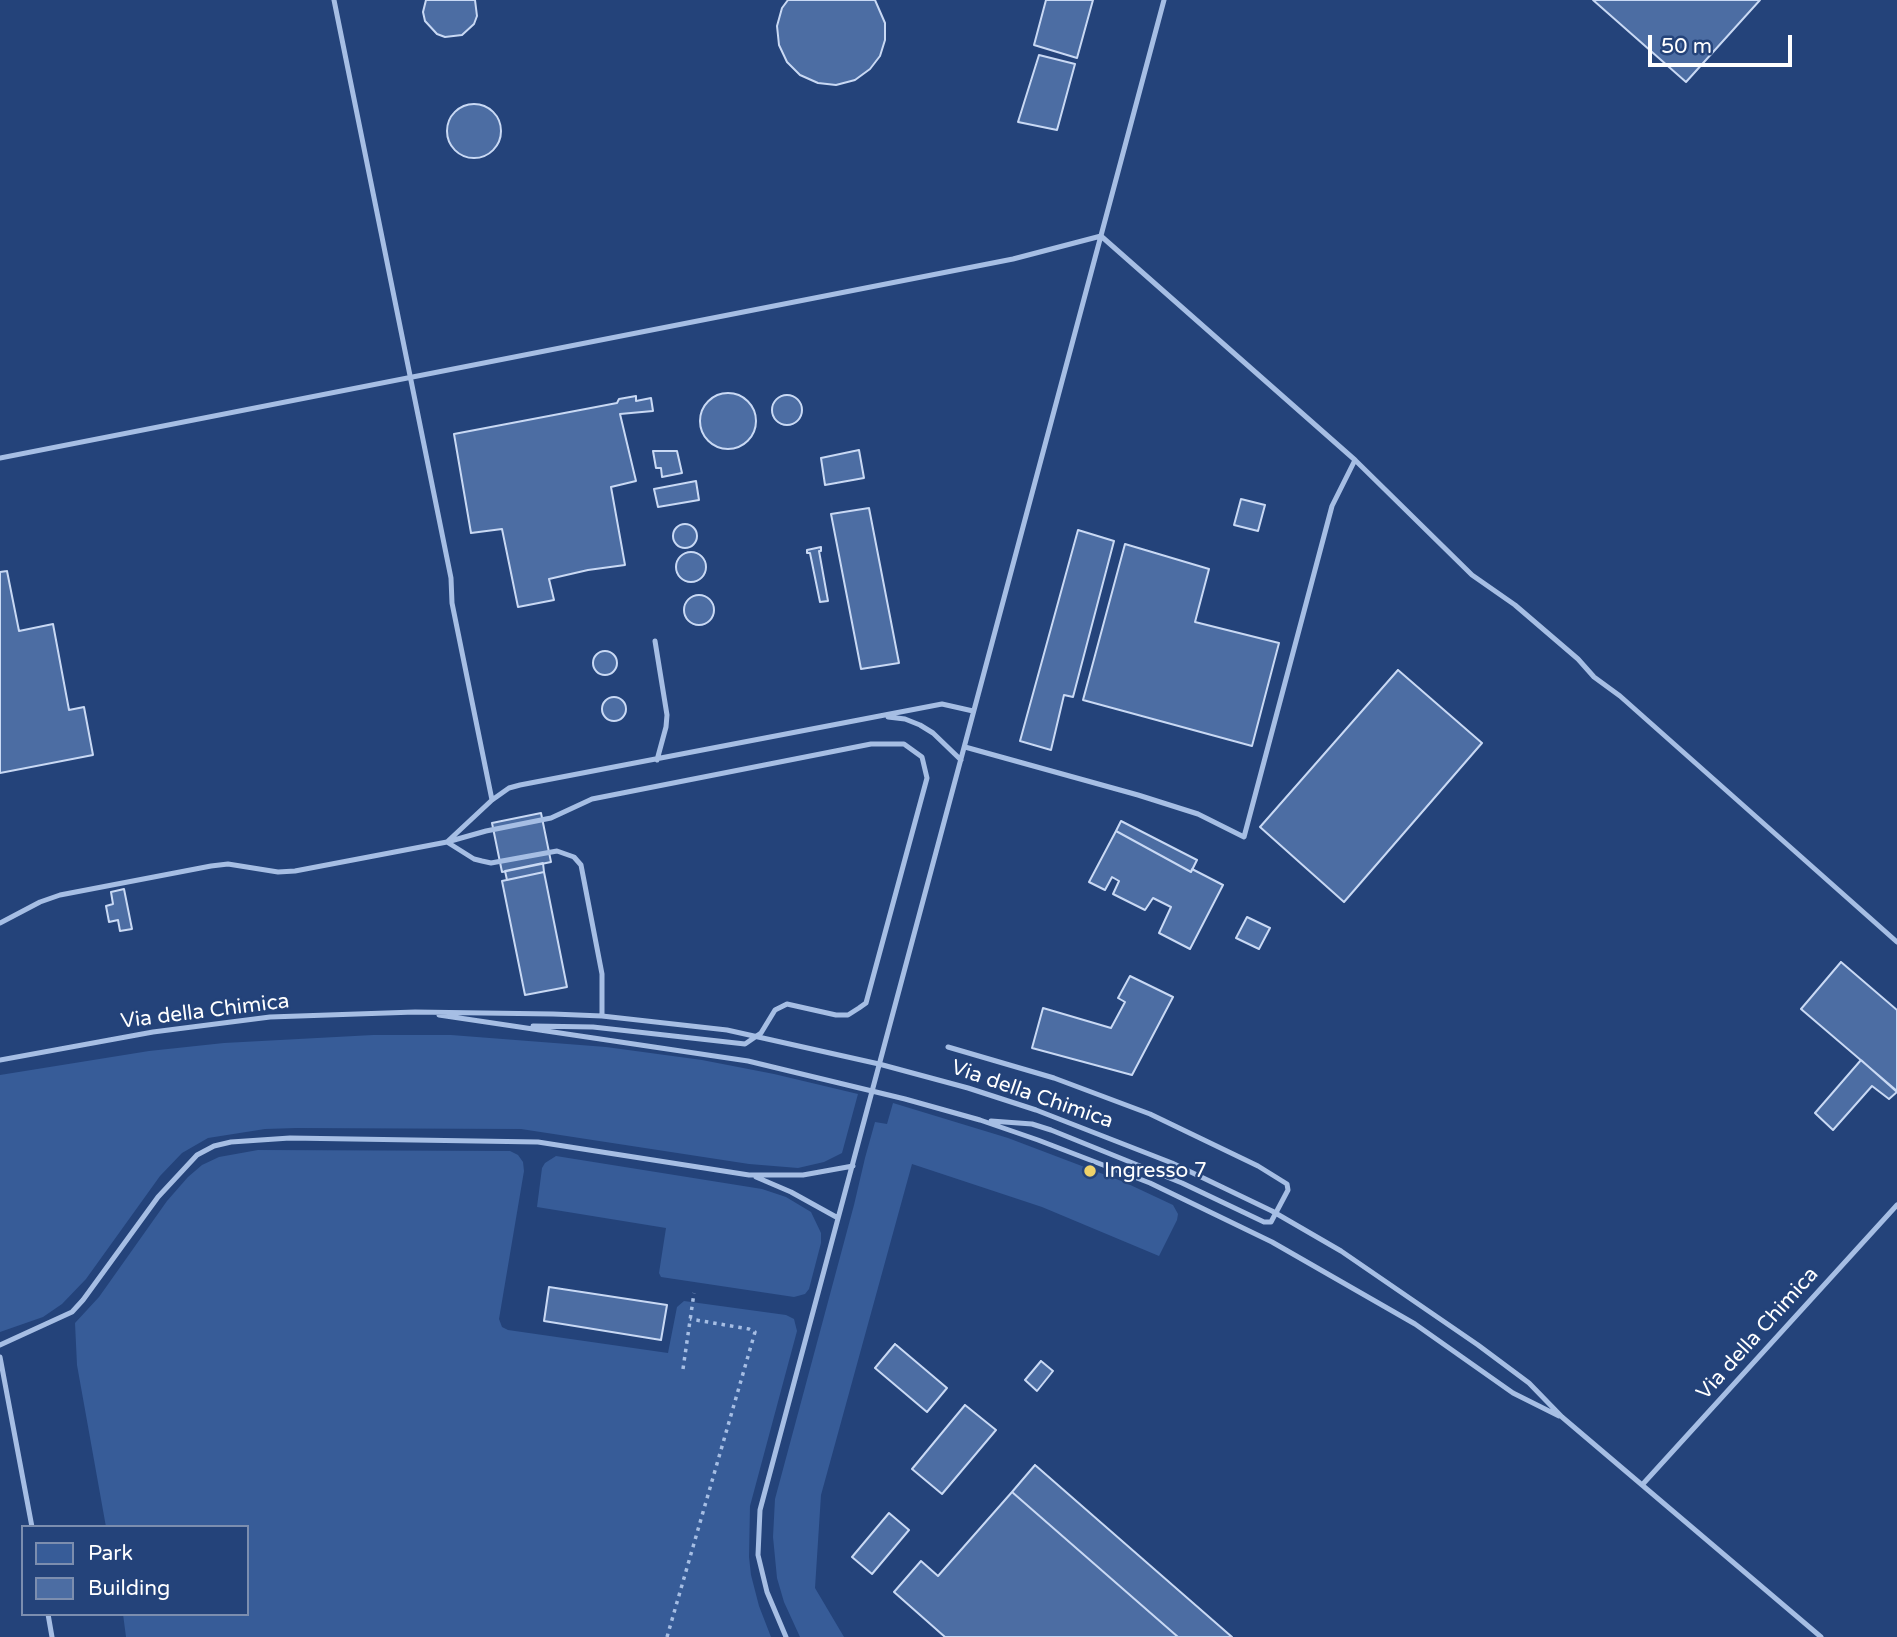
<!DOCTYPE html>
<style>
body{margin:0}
#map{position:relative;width:1897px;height:1637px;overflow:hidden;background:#24437a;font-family:"Varela Round",sans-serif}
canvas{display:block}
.legend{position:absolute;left:21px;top:1525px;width:228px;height:91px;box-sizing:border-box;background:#24437a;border:2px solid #7c8eaf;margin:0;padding:9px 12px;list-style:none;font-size:21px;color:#fff}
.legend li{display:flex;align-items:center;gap:14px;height:35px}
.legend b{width:35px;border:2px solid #7c8eaf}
.scale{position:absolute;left:1648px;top:35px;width:144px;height:32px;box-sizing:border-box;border:4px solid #fff;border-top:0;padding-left:9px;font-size:21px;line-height:24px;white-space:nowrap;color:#fff;-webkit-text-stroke:5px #24437a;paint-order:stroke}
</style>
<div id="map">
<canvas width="1897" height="1637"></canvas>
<ul class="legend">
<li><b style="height:19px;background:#375c98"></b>Park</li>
<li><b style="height:19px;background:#4c6da3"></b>Building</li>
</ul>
<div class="scale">50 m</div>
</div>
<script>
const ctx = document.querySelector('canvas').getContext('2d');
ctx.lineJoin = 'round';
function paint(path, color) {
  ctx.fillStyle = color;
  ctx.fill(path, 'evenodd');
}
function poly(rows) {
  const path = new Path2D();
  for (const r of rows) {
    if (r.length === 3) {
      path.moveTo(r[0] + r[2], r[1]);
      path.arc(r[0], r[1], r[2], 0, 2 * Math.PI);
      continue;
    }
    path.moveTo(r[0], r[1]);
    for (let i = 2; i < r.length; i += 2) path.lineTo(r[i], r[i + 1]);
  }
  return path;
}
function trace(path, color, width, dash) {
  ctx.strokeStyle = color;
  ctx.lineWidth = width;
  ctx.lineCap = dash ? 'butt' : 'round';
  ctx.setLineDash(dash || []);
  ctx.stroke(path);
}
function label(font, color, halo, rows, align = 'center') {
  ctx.font = font + ' "Varela Round",sans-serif';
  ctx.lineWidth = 5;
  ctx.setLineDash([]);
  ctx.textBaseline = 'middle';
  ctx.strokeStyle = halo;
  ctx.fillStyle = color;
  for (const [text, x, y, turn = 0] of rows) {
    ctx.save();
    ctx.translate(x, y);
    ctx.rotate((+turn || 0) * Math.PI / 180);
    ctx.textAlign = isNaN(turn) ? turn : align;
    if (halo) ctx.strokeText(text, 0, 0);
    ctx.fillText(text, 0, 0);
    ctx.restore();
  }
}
paint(poly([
 [373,1035,451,1035,606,1047,702,1060,774,1074,858,1094,842,1153,824,1162,798,1168,749,1164,521,1129,296,1128,265,1129,208,1138,182,1153,160,1176,86,1279,62,1304,43,1317,0,1332,0,1075,149,1051,224,1043],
 [893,1103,1008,1138,1124,1182,1173,1205,1178,1214,1177,1220,1159,1256,1042,1207,912,1164,821,1495,815,1588,844,1637,800,1637,784,1602,777,1578,773,1537,775,1499,854,1205,865,1158,875,1122,887,1124],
 [258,1150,510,1151,518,1155,523,1162,524,1171,499,1319,502,1327,508,1330,668,1353,677,1307,684,1301,786,1315,794,1319,797,1331,750,1506,749,1557,751,1575,759,1606,771,1637,126,1637,123,1614,247,1614,247,1527,106,1527,77,1365,75,1323,99,1297,167,1201,188,1177,202,1165,219,1157],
 [556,1156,762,1189,786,1197,811,1212,821,1233,821,1243,809,1289,805,1294,794,1297,661,1277,659,1273,666,1228,537,1207,542,1168,545,1163]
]), '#375c98');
const building = poly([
 [426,0,475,0,477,16,474,24,462,35,445,37,437,34,425,21,423,12,426,0],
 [788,0,875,0,885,23,885,40,880,56,870,69,855,80,836,85,818,83,800,75,787,62,779,45,777,26,782,8,788,0],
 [1046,0,1093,0,1077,58,1034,45,1046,0],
 [1593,0,1760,0,1686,82,1593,0],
 [1039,55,1075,64,1057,130,1018,122,1039,55],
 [474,131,27],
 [728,421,28],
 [787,410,15],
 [636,396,636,401,651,398,653,411,620,414,636,481,611,487,625,565,588,570,549,579,554,600,518,607,502,529,471,533,454,434,617,403,619,399,636,396],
 [859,450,864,478,825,485,821,458,859,450],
 [653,451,677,451,682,473,662,477,661,468,656,468,653,451],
 [696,481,699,500,658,507,654,489,696,481],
 [1241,499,1265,505,1258,531,1234,525,1241,499],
 [869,508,899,663,861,669,831,514,869,508],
 [685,536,12],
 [1078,530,1114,541,1073,697,1064,695,1051,750,1020,741,1078,530],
 [1125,544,1209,569,1195,622,1279,643,1252,746,1083,700,1125,544],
 [821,547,821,551,819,551,828,601,820,602,810,553,807,553,807,550,821,547],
 [691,567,15],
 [7,571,19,631,53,624,69,710,84,707,93,755,0,773,0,572,7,571],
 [699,610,15],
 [605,663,12],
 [1398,670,1482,743,1344,902,1260,827,1398,670],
 [614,709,12],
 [541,813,551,862,502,872,492,823,541,813],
 [1121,821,1197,860,1191,872,1116,831,1121,821],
 [1116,831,1191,872,1192,869,1223,885,1190,949,1159,933,1171,907,1153,898,1145,910,1113,894,1119,881,1112,877,1105,890,1089,882,1116,831],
 [543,863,544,872,507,880,505,871,543,863],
 [544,872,567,987,525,995,502,881,544,872],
 [124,889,132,929,120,931,118,920,109,922,106,906,113,904,111,892,124,889],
 [1247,917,1270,928,1259,949,1236,938,1247,917],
 [1841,962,1897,1010,1897,1091,1801,1009,1841,962],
 [1130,976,1173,997,1132,1075,1032,1048,1043,1008,1111,1028,1125,1002,1118,998,1130,976],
 [1861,1060,1897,1092,1889,1099,1872,1086,1833,1130,1815,1113,1861,1060],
 [549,1287,667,1305,661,1340,544,1321,549,1287],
 [895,1344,947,1388,927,1412,875,1368,895,1344],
 [1041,1361,1053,1371,1037,1391,1025,1380,1041,1361],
 [965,1405,996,1430,942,1494,912,1469,965,1405],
 [1035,1465,1232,1637,1178,1637,1012,1492,1035,1465],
 [1012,1492,1178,1637,945,1637,894,1592,921,1561,938,1576,1012,1492],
 [889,1513,909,1530,872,1574,852,1557,889,1513]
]);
paint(building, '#4c6da3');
trace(building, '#c9d9f4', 2);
trace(poly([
 [683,1369,694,1293],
 [667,1637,755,1332,749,1329,690,1319]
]), '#a6bee4', 3.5, [3.5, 5]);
trace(poly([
 [334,0,451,578,452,603,492,800],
 [0,458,1013,259,1101,236,1355,460,1472,575,1515,605,1578,659,1594,677,1620,696,1897,942],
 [655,641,667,715,666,727,657,760],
 [888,717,905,719,920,725,933,733,961,760],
 [965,747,1138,795,1198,814,1244,837,1332,506,1355,460],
 [447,842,486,831,551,818,592,799,871,744,904,744,922,757,927,778,866,1003,859,1008,848,1015,836,1015,787,1004,775,1010,761,1033,745,1044,593,1027,533,1026],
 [447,842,474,859,482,861,491,863,557,851,574,857,581,865,602,974,602,1016],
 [0,923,40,902,60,895,211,866,228,864,278,872,295,871,447,842,492,800,509,788,520,785,942,704,973,711],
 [439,1015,748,1061,905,1099,980,1120,1038,1140,1150,1183,1272,1242,1415,1324,1513,1393,1559,1416],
 [948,1047,1054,1078,1150,1114,1258,1166,1287,1184,1288,1190,1271,1222,1264,1222,1182,1183,1051,1130,1032,1124,991,1121],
 [0,1060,153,1032,270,1017,415,1012,553,1014,602,1016,727,1030,879,1064,968,1088,1036,1110,1172,1163,1272,1211,1341,1251,1478,1345,1529,1383,1562,1417,1821,1637],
 [756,1177,791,1192,838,1218],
 [0,1345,72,1312,83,1300,158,1197,197,1155,214,1146,231,1142,290,1138,538,1142,749,1175,803,1175,853,1166],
 [0,1357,32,1527],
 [1642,1485,1897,1205],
 [48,1614,52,1637],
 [786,1637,767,1592,758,1555,760,1510,1164,0]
]), '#a6bee4', 5);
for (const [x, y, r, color] of [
 [1090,1171,7,"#efd26a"]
]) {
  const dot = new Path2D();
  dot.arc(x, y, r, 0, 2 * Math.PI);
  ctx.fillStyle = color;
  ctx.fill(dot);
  trace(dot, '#24437a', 2.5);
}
label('21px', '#fff', '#24437a', [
 ["Via della Chimica",205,1012,-7],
 ["Via della Chimica",1032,1095,19],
 ["Via della Chimica",1758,1334,-48]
]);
label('21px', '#fff', '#24437a', [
 ["Ingresso 7",1104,1171]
], 'left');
</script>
